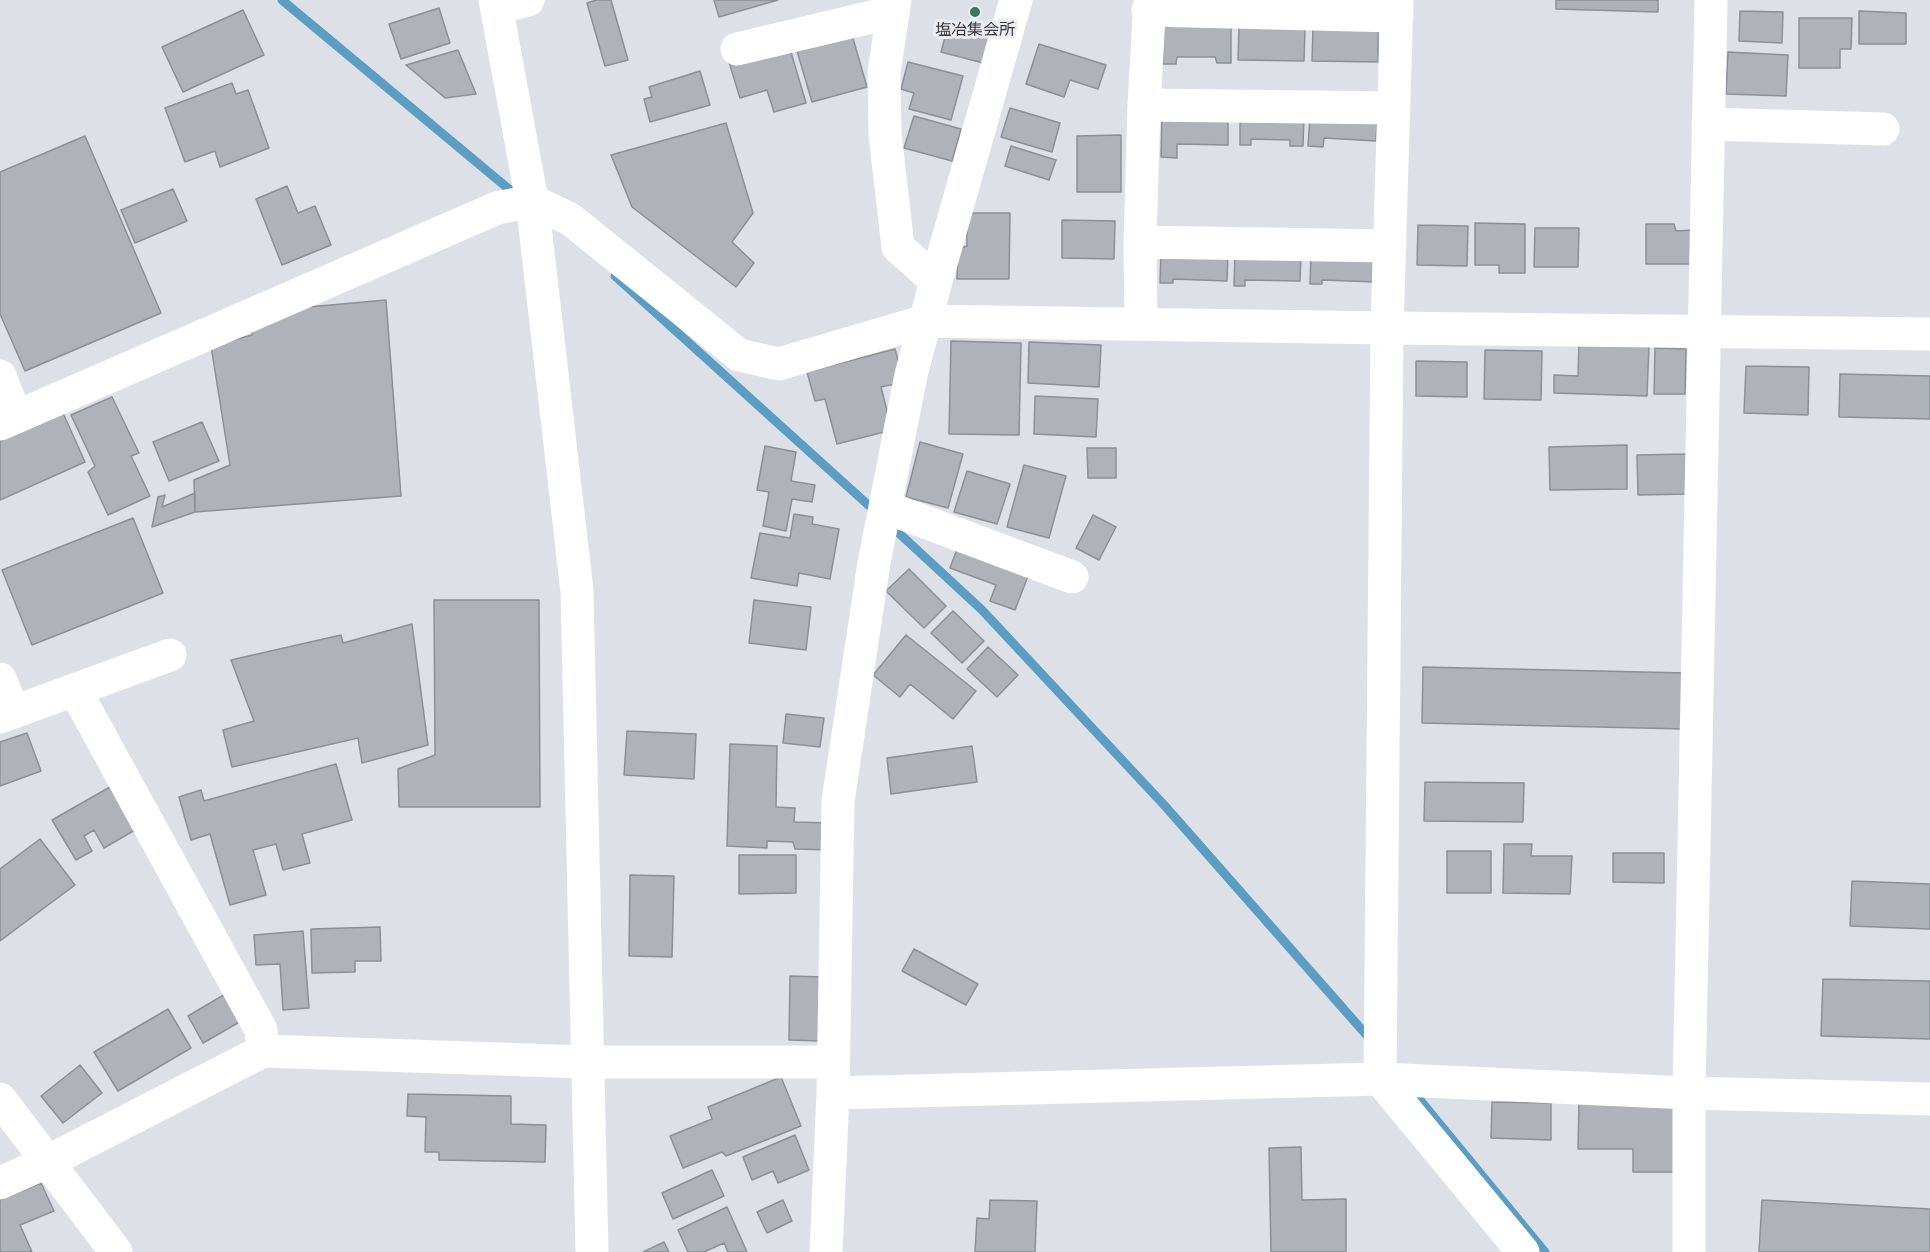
<!DOCTYPE html>
<meta charset="utf-8">
<style>
body{margin:0}
canvas{display:block;background:#dee0e7}
</style>
<canvas width="1930" height="1252"></canvas>
<script>
const ctx = document.querySelector('canvas').getContext('2d');
ctx.lineJoin = 'round';
function poly(rows) {
  const path = new Path2D();
  for (const r of rows) {
    path.moveTo(r[0], r[1]);
    for (let i = 2; i < r.length; i += 2) path.lineTo(r[i], r[i + 1]);
  }
  return path;
}
function trace(path, color, width, dash) {
  ctx.strokeStyle = color;
  ctx.lineWidth = width;
  ctx.lineCap = dash ? 'butt' : 'round';
  ctx.setLineDash(dash || []);
  ctx.stroke(path);
}
function paint(path, color) {
  ctx.fillStyle = color;
  ctx.fill(path, 'evenodd');
}
function label(font, color, halo, rows, align = 'center') {
  ctx.font = font + ' "DejaVu Sans","Noto Sans JP",sans-serif';
  ctx.lineWidth = 6;
  ctx.setLineDash([]);
  ctx.textBaseline = 'middle';
  ctx.strokeStyle = halo;
  ctx.fillStyle = color;
  for (const [text, x, y, turn = 0] of rows) {
    ctx.save();
    ctx.translate(x, y);
    ctx.rotate((+turn || 0) * Math.PI / 180);
    ctx.textAlign = isNaN(turn) ? turn : align;
    if (halo) ctx.strokeText(text, 0, 0);
    ctx.fillText(text, 0, 0);
    ctx.restore();
  }
}
trace(poly([
 [282,0,516,195],
 [615,276,876,512],
 [888,523,982,610,1165,806,1370,1039],
 [1411,1089,1545,1252]
]), '#5b9dc3', 9);
const building = poly([
 [596,0,611,0,628,60,605,66,587,3,596,0],
 [714,0,778,0,719,17,714,0],
 [1556,0,1658,0,1658,12,1556,9,1556,0],
 [439,8,450,43,401,59,389,24,439,8],
 [243,10,264,55,183,92,162,47,243,10],
 [1740,11,1783,12,1782,43,1739,41,1740,11],
 [1859,11,1906,13,1906,44,1859,44,1859,11],
 [1799,18,1852,18,1851,49,1840,49,1840,68,1799,68,1799,18],
 [1164,22,1231,22,1231,63,1217,63,1215,57,1177,57,1176,64,1163,64,1164,22],
 [948,26,990,36,983,63,941,52,948,26],
 [1239,27,1305,28,1304,61,1238,60,1239,27],
 [1313,27,1378,28,1378,62,1312,61,1313,27],
 [852,35,867,87,812,102,797,51,852,35],
 [788,42,806,103,774,112,767,90,740,98,728,59,788,42],
 [1039,44,1106,65,1098,89,1070,80,1064,97,1026,84,1039,44],
 [458,50,476,94,445,98,406,65,458,50],
 [1728,52,1788,55,1786,96,1726,94,1728,52],
 [908,62,963,76,951,120,909,109,914,93,901,89,908,62],
 [700,71,710,105,650,122,644,99,652,97,649,87,700,71],
 [232,83,236,94,248,90,269,148,220,167,215,151,185,162,165,108,232,83],
 [1010,108,1060,123,1052,152,1001,137,1010,108],
 [1240,115,1304,116,1303,146,1290,146,1290,140,1251,139,1251,145,1240,145,1240,115],
 [914,116,961,129,952,161,904,148,914,116],
 [1162,116,1228,117,1228,145,1177,144,1177,158,1161,157,1162,116],
 [1310,116,1377,121,1376,141,1324,138,1323,147,1308,146,1310,116],
 [726,123,753,213,732,242,754,263,736,287,632,207,611,155,726,123],
 [1121,135,1121,192,1077,192,1077,136,1121,135],
 [85,136,161,313,25,371,0,314,0,172,85,136],
 [1011,146,1056,160,1049,180,1005,166,1011,146],
 [287,186,298,213,315,206,331,245,282,265,256,199,287,186],
 [173,189,187,221,135,243,121,210,173,189],
 [967,213,1010,213,1009,279,957,279,958,249,967,246,967,213],
 [1062,220,1115,221,1114,259,1062,258,1062,220],
 [1475,223,1525,224,1525,273,1499,273,1499,265,1475,265,1475,223],
 [1646,224,1674,224,1676,231,1693,230,1693,264,1646,264,1646,224],
 [1418,225,1468,226,1467,266,1417,265,1418,225],
 [1535,228,1579,228,1578,267,1534,267,1535,228],
 [1161,250,1228,252,1227,281,1173,279,1173,283,1160,283,1161,250],
 [1235,252,1301,253,1300,281,1245,280,1245,286,1234,286,1235,252],
 [1311,253,1377,255,1376,282,1322,280,1322,284,1310,284,1311,253],
 [386,300,401,496,195,512,194,480,230,465,211,346,252,335,253,324,308,307,386,300],
 [951,341,1021,343,1019,435,949,434,951,341],
 [1029,342,1101,345,1099,387,1028,383,1029,342],
 [1579,342,1649,345,1647,396,1554,393,1554,375,1578,376,1579,342],
 [1655,348,1686,349,1685,394,1654,394,1655,348],
 [895,349,904,382,881,387,892,430,837,444,825,399,815,401,807,372,895,349],
 [1485,350,1542,351,1541,400,1484,399,1485,350],
 [1416,361,1467,362,1467,397,1416,396,1416,361],
 [1746,366,1809,367,1808,415,1744,413,1746,366],
 [1840,374,1930,376,1930,419,1839,417,1840,374],
 [1035,396,1098,399,1096,437,1034,434,1035,396],
 [112,397,139,453,131,456,150,496,108,515,88,472,95,466,71,415,112,397],
 [63,413,85,462,0,500,0,441,63,413],
 [202,422,219,461,169,481,153,442,202,422],
 [920,442,963,454,948,508,906,497,920,442],
 [1627,445,1627,489,1550,490,1549,447,1627,445],
 [765,446,796,452,791,481,815,485,812,502,792,499,786,531,763,526,769,492,757,490,765,446],
 [1087,448,1116,448,1116,478,1088,478,1087,448],
 [1687,454,1688,494,1638,495,1637,455,1687,454],
 [1024,465,1066,476,1049,538,1007,527,1024,465],
 [967,471,1010,484,997,524,954,512,967,471],
 [195,493,195,512,152,527,158,497,165,495,162,507,195,493],
 [794,514,813,517,812,524,839,529,830,579,799,573,797,586,751,578,760,533,790,538,794,514],
 [1093,515,1116,527,1099,560,1076,548,1093,515],
 [133,518,163,593,32,645,2,570,133,518],
 [959,544,1030,571,1015,610,990,601,996,585,950,568,959,544],
 [909,569,946,606,924,628,886,591,909,569],
 [434,600,539,600,540,807,399,807,398,769,435,755,434,600],
 [754,600,811,607,806,650,749,643,754,600],
 [953,611,984,641,962,663,931,633,953,611],
 [412,624,428,745,362,763,358,738,232,767,223,730,254,721,231,660,341,635,343,643,412,624],
 [906,635,976,691,953,719,910,684,900,697,873,675,906,635],
 [988,647,1018,675,997,697,967,669,988,647],
 [1423,667,1687,673,1686,729,1422,723,1423,667],
 [786,714,824,718,820,747,783,743,786,714],
 [627,731,696,734,694,779,624,775,627,731],
 [27,733,41,771,0,786,0,742,27,733],
 [730,744,777,746,776,807,795,808,794,822,832,823,831,850,795,849,793,842,767,841,767,848,727,846,730,744],
 [972,746,977,782,891,794,887,758,972,746],
 [336,764,352,820,302,834,310,863,283,870,276,844,253,850,266,895,230,905,210,834,191,840,179,797,201,790,204,801,336,764],
 [1425,782,1524,783,1523,822,1424,821,1425,782],
 [110,787,135,830,104,848,94,830,84,836,92,851,76,860,52,820,110,787],
 [40,839,75,885,0,941,0,869,40,839],
 [1504,844,1532,844,1531,856,1572,856,1570,894,1503,893,1504,844],
 [1447,851,1491,851,1491,893,1447,893,1447,851],
 [1613,853,1664,853,1664,883,1613,882,1613,853],
 [739,855,796,855,796,893,739,894,739,855],
 [630,875,674,876,672,957,629,956,630,875],
 [1852,881,1930,884,1930,929,1850,926,1852,881],
 [380,927,381,961,355,961,355,972,312,973,311,929,380,927],
 [303,931,309,1008,283,1010,280,964,256,965,254,935,303,931],
 [914,949,978,984,966,1005,902,971,914,949],
 [790,976,823,977,821,1041,789,1040,790,976],
 [1823,979,1930,981,1930,1039,1821,1036,1823,979],
 [227,993,243,1020,203,1043,188,1016,227,993],
 [168,1009,191,1048,118,1091,94,1052,168,1009],
 [80,1065,102,1093,63,1123,41,1096,80,1065],
 [781,1077,801,1126,726,1156,722,1152,683,1168,670,1136,712,1119,708,1107,781,1077],
 [408,1094,511,1096,511,1124,546,1125,545,1162,439,1160,439,1152,425,1152,426,1117,407,1116,408,1094],
 [1492,1102,1551,1103,1551,1140,1491,1138,1492,1102],
 [1579,1102,1674,1103,1674,1172,1633,1172,1633,1149,1578,1149,1579,1102],
 [795,1135,809,1170,778,1183,773,1171,752,1180,743,1157,795,1135],
 [1301,1147,1302,1200,1346,1199,1346,1252,1271,1252,1269,1148,1301,1147],
 [712,1170,724,1196,673,1219,662,1193,712,1170],
 [41,1183,54,1211,20,1225,32,1252,0,1252,0,1200,41,1183],
 [783,1200,792,1221,767,1233,757,1212,783,1200],
 [990,1200,1037,1201,1035,1252,975,1252,977,1218,989,1219,990,1200],
 [1762,1200,1930,1209,1930,1252,1759,1252,1762,1200],
 [727,1207,747,1252,728,1252,724,1243,704,1252,688,1252,678,1230,727,1207],
 [664,1242,669,1252,643,1252,664,1242]
]);
paint(building, '#afb3b9');
trace(building, '#8c9096', 1.5);
trace(poly([
 [895,0,884,72,885,134,898,247,936,281],
 [1397,0,1387,328,1380,1079,1523,1252],
 [497,8,528,0],
 [1148,10,1397,16],
 [737,49,893,12],
 [1144,105,1394,108],
 [1708,124,1883,129],
 [1140,242,1390,246],
 [1141,324,1140,242,1144,105,1150,0],
 [0,376,16,417],
 [0,424,497,208,532,201,570,219,739,355,779,364,925,321,1387,328,1930,334],
 [885,507,1072,577],
 [0,679,14,712],
 [75,690,261,1030,263,1051],
 [0,717,170,655],
 [833,1093,1380,1079,1689,1093,1930,1099],
 [0,1183,47,1162,263,1051,587,1062,833,1062],
 [826,1252,833,1093,838,801,874,563,911,375,936,281,1016,0],
 [1689,1252,1689,1093,1711,0]
]), '#fff', 33);
trace(poly([
 [495,0,532,201,577,591,592,1252],
 [0,1099,116,1252]
]), '#fff', 33);
for (const [x, y, r, color] of [
 [975,12,6,"#3a7865"]
]) {
  const dot = new Path2D();
  dot.arc(x, y, r, 0, 2 * Math.PI);
  ctx.fillStyle = color;
  ctx.fill(dot);
  trace(dot, '#ecedf4', 2);
}
label('16px', '#37373a', '#ecedf4', [
 ["塩冶集会所",975,31]
]);
</script>
